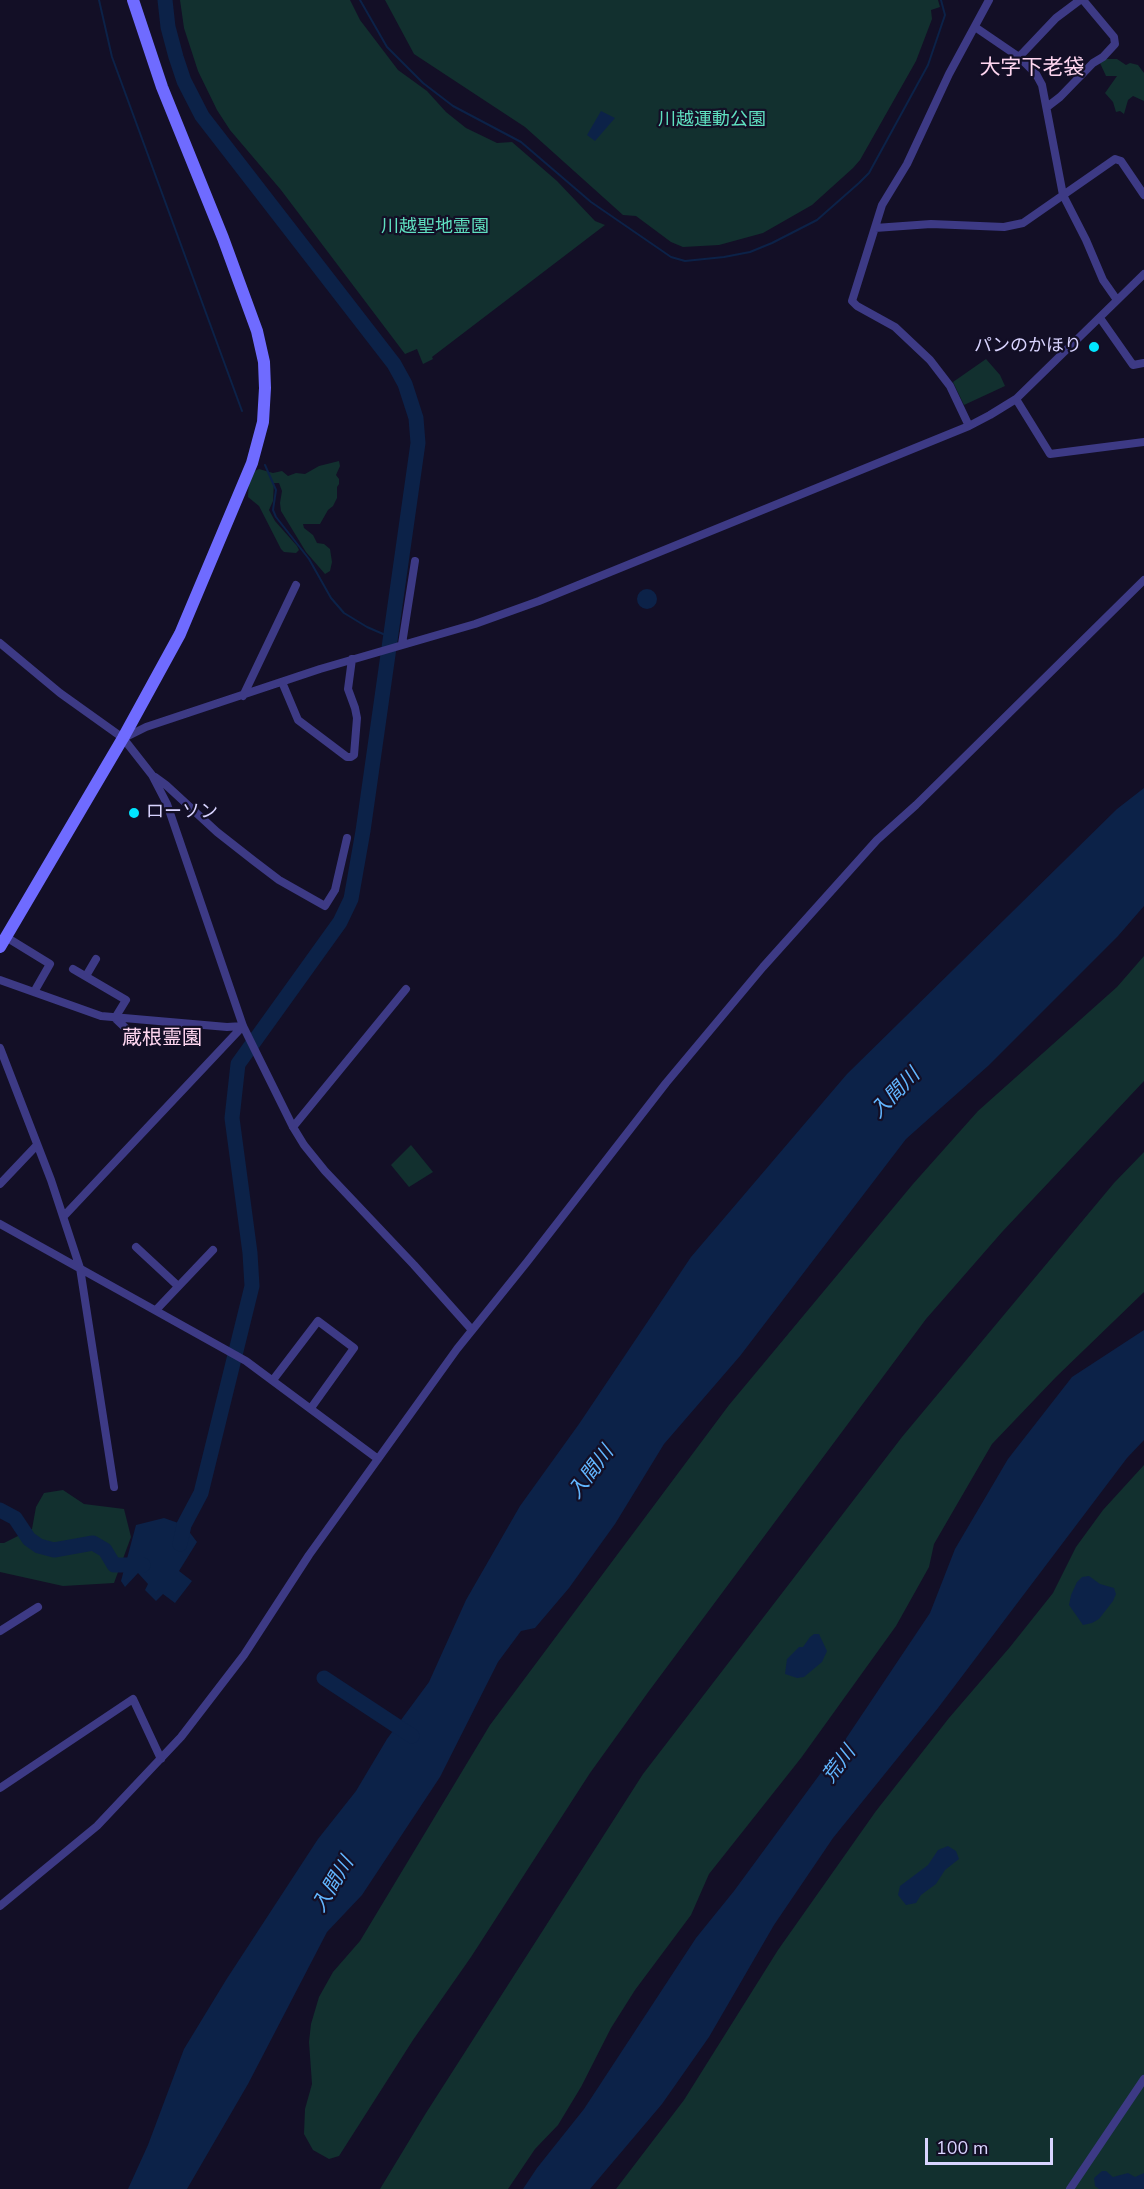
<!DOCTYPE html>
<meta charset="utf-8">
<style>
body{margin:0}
#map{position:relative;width:1144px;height:2189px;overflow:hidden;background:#130f26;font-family:"Nunito Sans",sans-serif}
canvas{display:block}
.scale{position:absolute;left:925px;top:2138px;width:128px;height:27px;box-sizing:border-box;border:3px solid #d9d4ff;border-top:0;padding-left:8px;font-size:18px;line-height:21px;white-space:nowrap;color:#d9d4ff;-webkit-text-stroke:4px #130f26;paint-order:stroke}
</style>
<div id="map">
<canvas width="1144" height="2189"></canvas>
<div class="scale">100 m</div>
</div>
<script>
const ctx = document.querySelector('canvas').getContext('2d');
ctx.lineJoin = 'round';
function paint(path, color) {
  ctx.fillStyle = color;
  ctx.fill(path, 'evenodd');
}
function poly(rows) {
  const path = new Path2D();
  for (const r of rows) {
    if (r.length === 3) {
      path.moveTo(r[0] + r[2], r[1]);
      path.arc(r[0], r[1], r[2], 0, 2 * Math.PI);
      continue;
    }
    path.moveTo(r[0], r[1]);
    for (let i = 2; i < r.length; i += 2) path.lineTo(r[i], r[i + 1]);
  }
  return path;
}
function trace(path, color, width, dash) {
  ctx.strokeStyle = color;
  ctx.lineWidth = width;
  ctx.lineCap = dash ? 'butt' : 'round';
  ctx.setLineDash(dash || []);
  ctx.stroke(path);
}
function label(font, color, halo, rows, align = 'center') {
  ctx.font = font + ' "Nunito Sans","Noto Sans JP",sans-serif';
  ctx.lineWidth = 4.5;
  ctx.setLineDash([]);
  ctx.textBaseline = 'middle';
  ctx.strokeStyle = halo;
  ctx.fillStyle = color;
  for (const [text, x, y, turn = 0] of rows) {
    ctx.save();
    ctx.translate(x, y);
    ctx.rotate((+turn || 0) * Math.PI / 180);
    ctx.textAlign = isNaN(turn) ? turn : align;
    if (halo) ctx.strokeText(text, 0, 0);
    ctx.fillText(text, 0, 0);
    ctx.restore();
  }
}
paint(poly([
 [180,0,350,0,360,20,398,70,427,91,446,112,466,128,497,143,512,142,557,181,595,221,605,225,432,357,433,359,423,364,417,349,405,354,281,190,230,130,217,110,198,71,184,28],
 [385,0,938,0,940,7,931,10,932,19,916,61,860,160,853,168,812,205,763,233,719,245,683,247,671,242,636,216,623,215,525,127,414,54],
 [1104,59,1117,59,1126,65,1130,63,1138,65,1144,73,1144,101,1133,96,1128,100,1124,114,1120,111,1116,112,1113,102,1105,93,1117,76,1106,76,1100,63],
 [986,359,1000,375,1005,386,964,405,953,382],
 [339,461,340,466,336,475,339,479,339,484,337,487,337,498,333,506,328,510,320,524,303,524,304,528,313,535,317,543,324,544,330,549,332,562,330,571,325,574,306,552,281,511,280,503,282,491,279,483,274,483,273,501,269,510,275,521,297,546,299,550,296,553,284,552,281,549,259,506,248,497,249,480,255,471,259,469,273,473,282,471,288,476,296,473,305,474,319,466],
 [1144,956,1144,1081,1002,1232,926,1319,649,1691,590,1773,471,1957,413,2040,339,2156,329,2159,313,2150,304,2134,305,2109,312,2084,309,2042,311,2024,319,1997,333,1972,360,1941,490,1725,729,1405,913,1184,978,1111,1117,987],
 [411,1145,433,1172,409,1187,391,1165],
 [1144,1152,1144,1292,1056,1377,992,1444,934,1544,929,1567,896,1626,801,1758,709,1874,691,1915,635,1990,611,2028,581,2087,558,2125,535,2149,508,2189,380,2189,426,2113,643,1774,902,1437,1114,1183],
 [1144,1465,1144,2189,616,2189,684,2100,778,1950,876,1811,949,1718,1010,1647,1053,1593,1076,1547,1103,1510],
 [63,1490,84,1504,124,1509,131,1537,114,1583,63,1586,0,1572,0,1543,4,1543,32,1529,36,1507,44,1493]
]), '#12302f');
paint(poly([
 [601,111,615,118,595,141,587,135],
 [647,599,10],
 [1144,788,1144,906,1118,936,988,1066,906,1139,740,1356,664,1444,615,1524,569,1588,535,1628,521,1631,498,1662,440,1777,362,1895,327,1932,248,2084,187,2189,128,2189,148,2145,184,2049,226,1980,318,1839,356,1791,387,1739,429,1682,466,1600,520,1506,579,1424,691,1257,847,1074,1117,809],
 [1144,1330,1144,1440,1127,1458,938,1708,833,1838,774,1925,709,2037,662,2104,590,2189,523,2189,537,2168,584,2109,696,1938,734,1891,845,1740,930,1613,955,1549,1008,1459,1072,1377],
 [164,1518,184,1525,197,1542,179,1571,192,1581,175,1603,163,1594,156,1601,145,1590,148,1584,138,1573,125,1587,121,1581,136,1525],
 [1089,1576,1100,1584,1114,1588,1116,1594,1113,1601,1099,1619,1092,1623,1083,1625,1069,1605,1071,1595,1077,1582,1082,1577],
 [814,1634,819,1634,827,1651,822,1662,804,1677,797,1678,785,1674,787,1659,799,1647,803,1647,810,1637],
 [948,1846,956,1851,959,1859,945,1870,936,1884,921,1895,916,1903,906,1905,898,1895,900,1886,928,1865,938,1850],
 [1102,2171,1106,2171,1113,2177,1128,2173,1135,2177,1144,2173,1144,2189,1099,2189,1095,2186,1094,2178]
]), '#0c2248');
trace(poly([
 [99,0,112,57,242,411],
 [360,0,387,47,423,83,453,106,521,142,591,202,671,257,685,261,724,257,750,252,772,243,817,220,859,183,869,173,928,65,945,15,941,0],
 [265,465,276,490,273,510,276,517,309,559,331,598,344,613,367,627,390,637]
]), '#0c2248', 2);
trace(poly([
 [165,0,168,27,176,57,184,81,202,116,394,364,405,384,416,418,418,443,363,831,351,899,340,922,238,1064,232,1118,250,1253,252,1286,201,1493,184,1525,180,1544],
 [0,1510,15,1518,29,1539,39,1546,54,1550,93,1543,105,1550,114,1565,143,1565],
 [324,1678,412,1736]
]), '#0c2248', 15);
trace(poly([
 [975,27,1019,57,1036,74,1042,85,1063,195,1086,240,1103,280,1117,300],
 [1019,57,1056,18,1080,0],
 [1047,107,1060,97,1093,63,1103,57,1115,44,1114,37,1083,0],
 [875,228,931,224,1004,227,1023,223,1115,159,1121,161,1144,195],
 [1100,318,1133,365,1144,363],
 [1016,399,1050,454,1144,442],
 [969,426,950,386,930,360,895,327,857,306,852,301,882,205,907,164,949,74,989,0],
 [0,643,60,693,123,738,152,775,167,804,243,1026,293,1127,304,1145,325,1171,414,1265,472,1330],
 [402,644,415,561],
 [282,682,298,720,347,757,351,757,354,755,357,718,355,708,348,689,352,659],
 [243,696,296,585],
 [124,738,146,727,320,669,475,624,539,601,969,426,990,415,1016,399,1144,274],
 [155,777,166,785,217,832,254,861,279,880,325,906,335,890,347,838],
 [6,937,50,964,34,992],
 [73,969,126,1000,115,1018,138,1040],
 [86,976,96,959],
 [0,980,101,1016,227,1027,243,1026],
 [0,1048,51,1180,80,1268,114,1487],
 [293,1127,406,989],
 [0,1184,37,1145],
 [64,1216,243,1026],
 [0,1224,246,1361,378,1459],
 [136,1247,178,1286],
 [156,1310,213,1250],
 [273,1380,318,1321,354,1348,311,1408],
 [0,1631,38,1607],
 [0,1788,133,1699,161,1759],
 [0,1906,97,1826,181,1737,244,1655,309,1555,457,1349,527,1262,666,1083,763,967,877,840,916,805,1144,580],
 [1070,2189,1144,2079]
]), '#3d3a85', 8);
trace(poly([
 [0,947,123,738,180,634,252,463,263,422,265,388,264,362,257,331,223,238,162,87,133,0]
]), '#6f6bff', 12);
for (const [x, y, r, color] of [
 [1094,347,6,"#00e5ff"],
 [134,813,6,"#00e5ff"]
]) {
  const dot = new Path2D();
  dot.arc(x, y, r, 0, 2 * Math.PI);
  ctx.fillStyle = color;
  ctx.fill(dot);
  trace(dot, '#130f26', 2);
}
label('18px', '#5fe0c0', '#130f26', [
 ["川越運動公園",712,121],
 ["川越聖地霊園",435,228]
]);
label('18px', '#d9d4ff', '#130f26', [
 ["パンのかほり",1082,347],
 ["ローソン",146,813,"left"]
], 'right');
label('20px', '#ffd6f0', '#130f26', [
 ["蔵根霊園",162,1039]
]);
label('italic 20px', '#62b6ff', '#130f26', [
 ["入間川",896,1094,-46],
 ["入間川",592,1473,-53],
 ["荒川",840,1765,-53],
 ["入間川",334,1885,-59]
]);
label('21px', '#ffd6f0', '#130f26', [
 ["大字下老袋",1032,69]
]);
</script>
